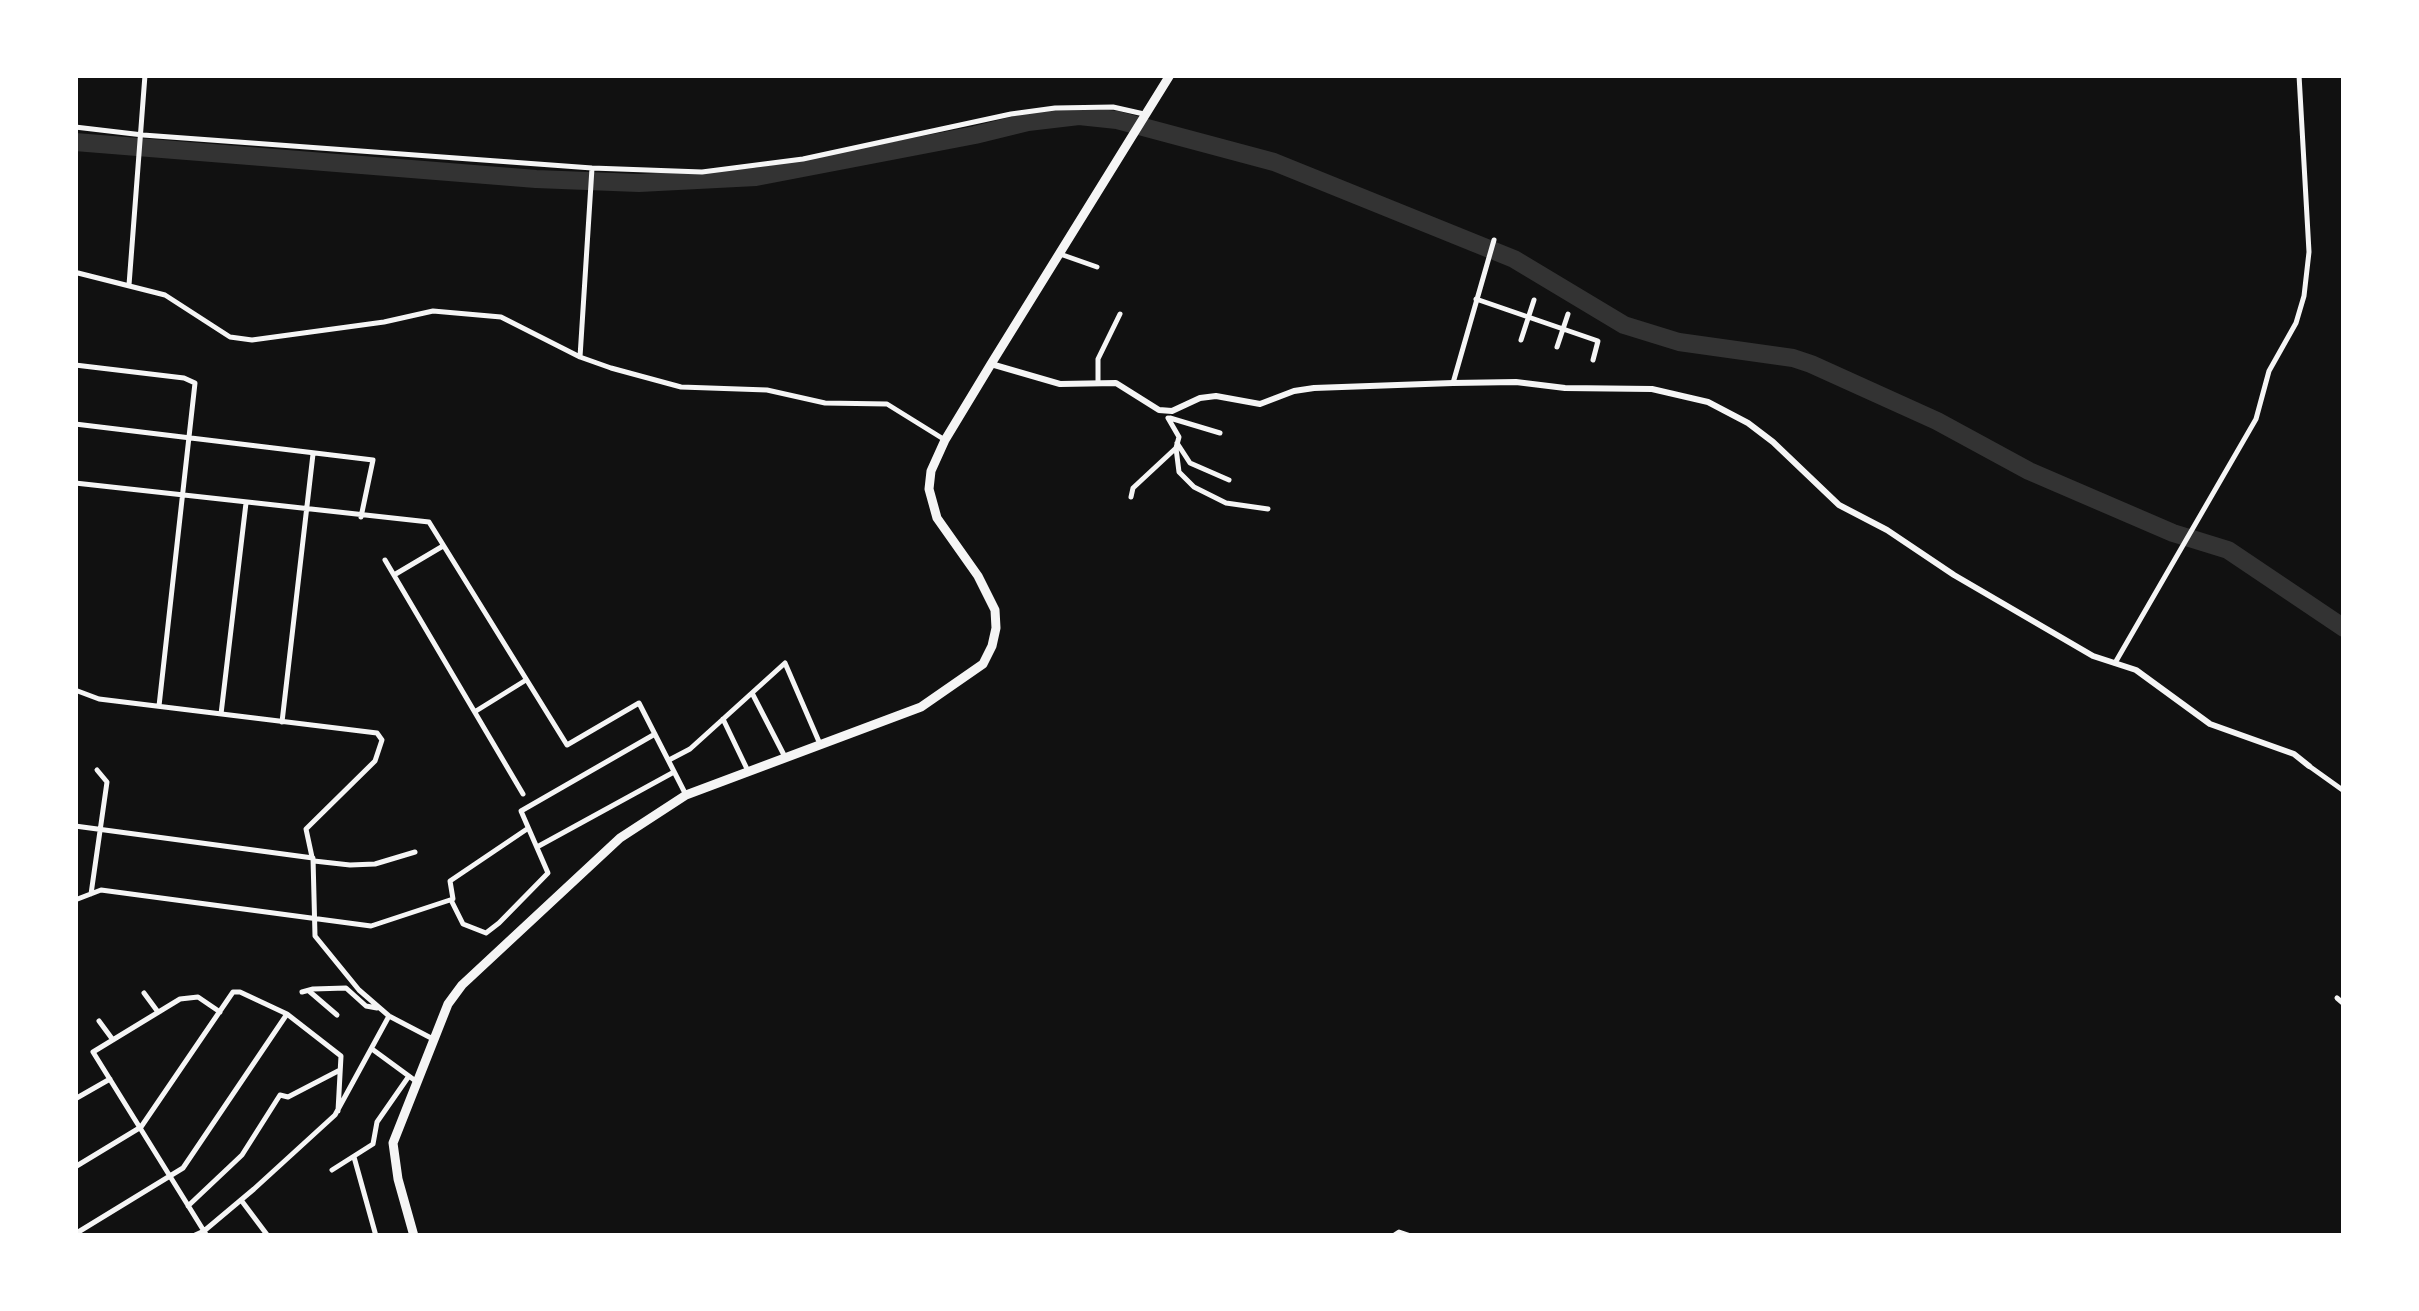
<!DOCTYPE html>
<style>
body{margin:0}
#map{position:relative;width:2419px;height:1311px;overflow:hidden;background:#111;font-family:"Source Sans 3",sans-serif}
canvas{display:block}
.frame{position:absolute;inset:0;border:78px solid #fff;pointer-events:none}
</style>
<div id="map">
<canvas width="2419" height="1311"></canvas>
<div class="frame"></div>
</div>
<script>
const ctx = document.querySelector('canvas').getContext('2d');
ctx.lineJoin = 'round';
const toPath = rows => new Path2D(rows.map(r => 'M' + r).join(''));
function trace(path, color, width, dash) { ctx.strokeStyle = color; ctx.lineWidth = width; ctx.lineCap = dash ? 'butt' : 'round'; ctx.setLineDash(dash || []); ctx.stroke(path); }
trace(toPath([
 [75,142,536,179,639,183,756,177,975,135,1028,122,1079,116,1117,120,1274,162,1514,259,1624,325,1679,342,1793,358,1811,364,1937,421,2029,471,2173,533,2228,550,2344,628]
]), '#333', 18);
trace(toPath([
 [75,127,143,135,592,168,702,172,803,159,1011,114,1055,108,1113,107,1144,114],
 [1060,254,1097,267],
 [75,275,78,273,165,295,230,337,252,340,384,322,433,311,501,317,580,357,611,368,681,387,767,390,825,403,887,404,945,440],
 [129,285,145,75],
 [1476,299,1598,341,1593,360],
 [75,310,75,321],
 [1521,340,1534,300],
 [1557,347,1568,314],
 [580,357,592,168],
 [75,365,184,378,195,383,159,706],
 [1098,381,1098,359,1120,314],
 [1453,383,1494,240],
 [1170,418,1220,433],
 [75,424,373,460,361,517],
 [1177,443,1190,463,1229,480],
 [1176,448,1179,472,1194,487,1226,503,1268,509],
 [75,483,429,522,567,745,639,703,686,795],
 [1131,497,1133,488,1176,448,1179,437,1168,418],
 [385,560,523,794],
 [394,575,443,546],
 [2115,663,2256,419,2269,371,2296,323,2304,296,2309,252,2299,75],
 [75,690,99,699,377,733,382,740,375,761,306,829,312,857],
 [752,693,785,757],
 [476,711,526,680],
 [221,714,246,503],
 [723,719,748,771],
 [282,722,313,454],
 [669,760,690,749,785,663,820,744],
 [2309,766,2344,791],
 [75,826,313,858,315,936,359,990,389,1016,433,1039],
 [537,847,674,772],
 [314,861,350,865,375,864,415,852],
 [91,894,107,782,97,770],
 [75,900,101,890,371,926,453,899,450,881,527,829],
 [451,900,463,924,486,933,499,923,548,873,521,811,655,734],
 [309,991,337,1015],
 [302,992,313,989,346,988,366,1006,377,1008],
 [144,993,158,1012],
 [2337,998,2344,1004],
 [99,1021,113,1040],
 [372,1049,417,1082],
 [75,1099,110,1079],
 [354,1157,376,1236],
 [75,1167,141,1127,233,992,240,992,287,1014,341,1056,338,1111],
 [332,1170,373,1144,377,1122,409,1076],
 [241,1200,268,1236],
 [188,1206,242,1155,280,1095,288,1097,340,1070],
 [75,1234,183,1168,287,1014],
 [193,1236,204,1231,254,1189,335,1115,389,1016],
 [207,1236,93,1052,180,999,198,997,220,1012],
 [1205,1236,1253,1236],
 [1393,1236,1399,1232,1411,1236]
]), '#f5f5f5', 5);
trace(toPath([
 [991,364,1060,384,1116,383,1159,410,1172,411,1200,398,1216,396,1260,404,1294,391,1314,388,1453,383,1516,382,1565,388,1652,389,1708,402,1748,423,1773,442,1839,505,1887,530,1954,575,2093,656,2136,670,2210,724,2294,754,2309,766]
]), '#f5f5f5', 6);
trace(toPath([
 [414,1236,398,1179,393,1143,448,1004,462,985,620,838,686,795,921,707,983,664,992,646,996,628,995,610,978,576,937,518,929,489,931,471,945,440,991,364,1170,75]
]), '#f5f5f5', 9);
</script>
